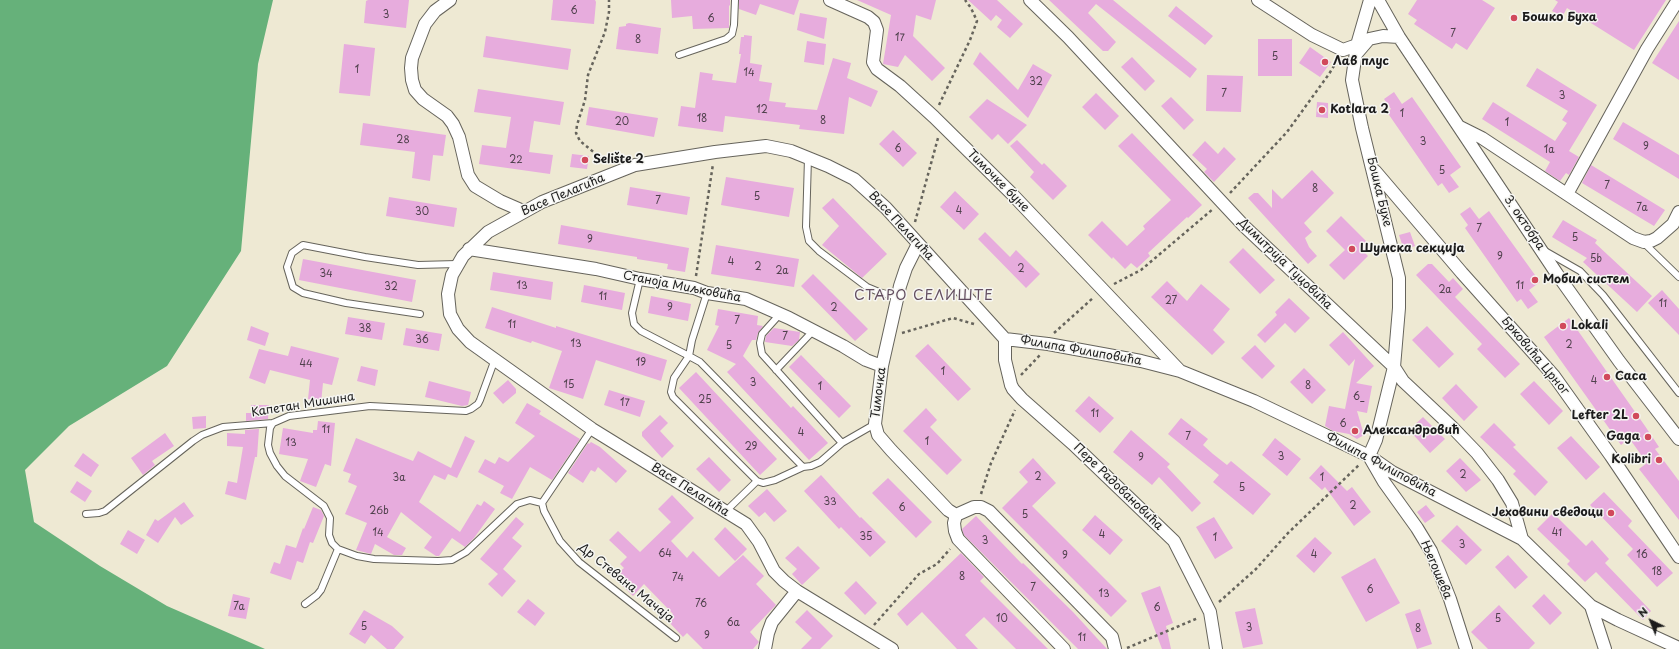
<!DOCTYPE html>
<meta charset="utf-8">
<style>
body{margin:0}
#map{position:relative;width:1679px;height:649px;overflow:hidden;background:#eee9d3;font-family:"Playpen Sans",sans-serif}
canvas{display:block}
.north{position:absolute;left:1631px;top:601px;width:40px;height:40px;-webkit-text-stroke:3px #f6f6f2;paint-order:stroke;rotate:317deg;font-size:11px;font-weight:700;line-height:16px;text-align:center;color:#1c1c1c}
.north::after{content:'';display:block;margin:auto;width:14px;height:18px;background:#1c1c1c;clip-path:polygon(50% 0,100% 100%,50% 72%,0 100%)}
</style>
<div id="map">
<canvas width="1679" height="649"></canvas>
<div class="north">N</div>
</div>
<script>
const ctx = document.querySelector('canvas').getContext('2d');
ctx.lineJoin = 'round';
function fillPath(path, color) { ctx.fillStyle = color; ctx.fill(path, 'evenodd'); }
const toPath = rows => new Path2D(rows.map(r => 'M' + r).join(''));
function trace(path, color, width, dash) { ctx.strokeStyle = color; ctx.lineWidth = width; ctx.lineCap = dash ? 'butt' : 'round'; ctx.setLineDash(dash || []); ctx.stroke(path); }
function write(font, color, halo, rows, align = 'center') {
  ctx.font = font + ' "Playpen Sans",sans-serif'; ctx.lineWidth = 3; ctx.setLineDash([]); ctx.textBaseline = 'middle'; ctx.strokeStyle = halo; ctx.fillStyle = color; for (const [text, x, y, turn = 0] of rows) {
    ctx.save(); ctx.translate(x, y); ctx.rotate((+turn || 0) * Math.PI / 180); ctx.textAlign = isNaN(turn) ? turn : align; if (halo) ctx.strokeText(text, 0, 0); ctx.fillText(text, 0, 0); ctx.restore();
  }
}
fillPath(toPath([
 [0,0,273,0,258,64,241,251,167,366,69,426,25,470,34,522,100,566,167,606,265,649,0,649]
]), '#66b17a');
fillPath(toPath([
 [368,0,409,0,406,28,364,23,366,1],
 [553,0,595,0,596,2,594,24,551,20],
 [671,0,730,0,730,6,729,5,729,28,693,29,692,16,672,18],
 [739,0,799,0,794,15,760,4,756,15,739,9],
 [857,0,936,0,931,20,916,15,913,36,945,68,932,81,905,55,898,67,883,64,891,15],
 [968,0,997,0,1023,24,1010,38,997,27,1002,20,996,15,991,21],
 [1049,0,1113,0,1197,69,1190,78,1096,4,1088,13,1116,42,1108,51,1103,51],
 [1417,0,1482,0,1495,8,1467,50,1456,43,1452,49,1414,24,1417,20,1408,14],
 [1555,0,1666,0,1634,50,1567,8,1562,17,1552,11,1558,2],
 [1176,6,1213,36,1205,45,1168,16],
 [800,13,827,18,824,39,797,30],
 [1679,21,1679,80,1652,63],
 [629,23,661,28,658,54,616,49,619,27,626,26,626,24],
 [744,35,752,36,750,63,762,65,759,81,772,83,769,101,786,103,785,107,817,110,833,58,851,63,847,78,878,91,871,107,849,97,844,134,799,129,800,125,725,116,723,132,678,126,681,106,695,108,700,72,713,74,712,80,736,83,741,54,739,54,741,37,744,37],
 [486,36,571,49,568,70,483,57],
 [1258,39,1292,39,1292,76,1258,76],
 [807,41,826,44,824,65,804,62],
 [344,44,375,48,370,96,339,93],
 [1310,47,1331,62,1320,77,1299,63],
 [980,52,1018,90,1033,64,1052,75,1028,118,973,64],
 [1132,57,1155,81,1145,91,1121,67],
 [1537,68,1597,105,1569,151,1579,157,1569,175,1566,173,1560,181,1545,171,1550,162,1482,119,1493,102,1555,141,1567,123,1562,120,1568,111,1526,86],
 [1207,75,1243,76,1241,112,1206,111],
 [478,89,564,102,560,125,534,121,529,152,553,155,550,174,479,164,482,145,506,148,511,117,474,112],
 [1394,92,1402,104,1412,97,1461,167,1450,175,1459,187,1449,193,1442,183,1438,186,1387,112,1391,109,1384,99],
 [1096,93,1119,116,1105,130,1082,107],
 [1171,97,1194,120,1184,130,1161,106],
 [987,99,1027,125,1008,144,998,134,992,140,969,117],
 [1317,102,1328,103,1328,118,1316,117],
 [589,107,658,118,654,137,586,125],
 [1623,122,1679,155,1679,179,1613,139],
 [363,123,446,135,443,156,433,155,430,181,412,178,415,152,360,145],
 [893,130,917,153,903,167,879,144],
 [1132,133,1202,205,1188,218,1187,217,1148,253,1150,256,1137,268,1131,263,1125,269,1113,257,1112,259,1088,235,1102,221,1127,246,1145,229,1143,226,1171,200,1118,146],
 [1017,140,1042,165,1044,163,1067,186,1053,200,1030,177,1034,172,1010,146],
 [1205,141,1218,154,1224,147,1236,159,1214,182,1204,172,1207,169,1192,155],
 [572,154,589,156,587,169,570,167],
 [1591,165,1665,210,1654,226,1582,183],
 [1312,170,1334,193,1304,223,1312,232,1305,238,1309,247,1317,256,1308,264,1248,198,1254,193,1258,193,1272,208,1272,189,1282,199],
 [726,177,794,188,789,217,721,205],
 [630,187,690,197,687,215,627,205],
 [955,191,979,214,964,230,940,207],
 [389,197,457,208,454,227,386,216],
 [833,198,887,254,862,278,822,245,839,226,822,208],
 [1470,207,1479,219,1489,211,1540,282,1529,290,1538,302,1528,309,1521,299,1517,302,1465,228,1468,225,1460,214],
 [1341,216,1366,241,1360,248,1368,256,1344,280,1329,265,1345,250,1326,231],
 [1563,220,1597,240,1595,243,1652,296,1637,312,1583,262,1587,258,1552,237],
 [561,225,689,248,685,272,667,269,668,264,637,259,637,257,558,244],
 [985,232,1010,257,1016,250,1040,274,1026,288,978,239],
 [1410,232,1415,246,1404,250,1399,235],
 [716,245,799,259,794,287,711,274],
 [1243,248,1275,280,1260,294,1229,262],
 [303,259,416,280,412,302,299,280],
 [1428,264,1432,264,1449,282,1453,278,1463,289,1455,297,1520,364,1505,378,1477,349,1482,344,1416,275],
 [493,272,553,282,551,300,490,290],
 [813,274,868,329,855,341,801,286],
 [1167,281,1187,301,1201,284,1230,309,1213,330,1225,342,1212,355,1151,297],
 [584,285,625,293,622,310,581,302],
 [1662,290,1679,309,1679,335,1648,303],
 [651,296,691,304,688,321,648,313],
 [1289,298,1310,318,1295,333,1285,323,1265,343,1257,335,1277,315,1275,312],
 [492,307,556,328,556,326,667,360,661,381,596,360,583,399,549,388,562,351,532,341,531,343,485,328],
 [718,309,758,316,757,325,763,326,758,333,756,340,752,340,743,356,791,408,793,406,828,443,809,460,727,372,736,364,707,350,719,326,715,325],
 [348,317,385,323,382,340,345,334],
 [1569,318,1645,426,1659,447,1655,449,1679,481,1679,520,1639,469,1647,463,1629,438,1621,445,1544,337],
 [251,326,269,333,265,346,247,340],
 [1427,326,1454,354,1439,368,1412,340],
 [406,328,442,334,439,351,403,345],
 [774,328,800,332,799,340,792,346,765,342,766,336],
 [1343,332,1374,366,1356,383,1372,386,1367,413,1357,411,1364,435,1357,439,1349,434,1333,431,1325,426,1329,406,1345,409,1355,359,1349,366,1329,345],
 [928,344,971,389,958,401,915,356],
 [1255,345,1275,366,1262,379,1241,358],
 [291,346,339,358,332,385,323,383,321,403,308,399,310,380,270,370,265,384,249,378,259,349,288,356],
 [801,355,851,406,839,418,789,367],
 [361,366,378,370,375,386,357,381],
 [1304,368,1326,390,1312,404,1290,382],
 [696,372,777,459,760,475,679,388],
 [508,380,516,389,516,393,503,404,493,393],
 [429,381,471,392,468,405,462,406,425,397],
 [1534,381,1563,411,1549,425,1520,394],
 [1456,384,1478,407,1464,421,1442,398],
 [609,390,645,401,640,417,604,405],
 [1089,396,1114,418,1100,433,1075,411],
 [527,403,541,411,539,414,580,439,552,480,530,467,512,499,500,493,504,486,478,472,485,459,495,464,499,457,508,462,535,436,515,423],
 [251,405,269,405,268,419,246,421,246,413,251,413],
 [926,408,937,420,930,427,962,460,947,475,903,431],
 [660,415,668,423,660,431,674,446,662,458,642,436,642,432],
 [206,416,206,428,193,429,192,417],
 [1423,417,1445,439,1430,453,1409,430],
 [1181,418,1208,439,1203,445,1213,454,1227,465,1231,461,1271,494,1253,515,1213,482,1219,475,1168,434],
 [318,421,335,423,331,466,325,464,316,487,300,481,308,459,279,454,283,428,313,433,313,430,317,430],
 [1494,423,1516,445,1513,447,1548,482,1535,496,1513,474,1516,471,1480,437],
 [259,429,257,457,255,457,246,500,225,494,228,481,237,483,243,447,227,446,227,433,245,434,245,430],
 [1131,430,1170,464,1167,467,1201,503,1192,512,1159,477,1152,485,1113,452],
 [165,433,174,446,152,461,155,465,143,475,131,458],
 [465,436,475,441,457,478,448,474,445,480,434,475,419,502,460,532,477,504,481,506,484,501,495,509,474,538,465,547,452,538,439,556,436,556,424,548,432,537,401,512,387,537,406,548,402,555,394,555,375,544,371,554,356,550,367,523,345,514,357,486,348,482,351,474,343,471,356,438,413,461,418,451,451,468],
 [1571,436,1600,467,1586,480,1557,448],
 [1275,438,1301,459,1287,476,1262,455],
 [591,442,600,447,627,471,616,483,598,467,595,472,591,470,583,483,568,473,588,443,589,444],
 [83,453,99,465,91,477,74,466],
 [709,457,731,480,719,492,696,469],
 [1033,458,1056,483,1032,506,1127,601,1111,617,1002,508,1028,482,1019,472],
 [1460,458,1481,480,1466,492,1446,471],
 [1321,465,1347,491,1352,487,1371,512,1354,526,1325,487,1322,490,1309,478],
 [821,475,860,518,861,517,886,542,870,557,841,527,839,529,804,491],
 [888,478,932,522,916,538,872,493],
 [77,481,92,491,85,502,70,492],
 [767,489,787,511,774,522,765,512,759,517,748,506],
 [1604,492,1632,521,1628,526,1673,573,1657,587,1627,555,1633,549,1590,505],
 [672,495,694,518,671,541,687,558,693,551,719,577,743,555,764,576,756,584,776,605,750,632,759,642,753,649,703,649,687,633,683,637,667,620,673,614,644,584,633,596,614,577,624,568,620,564,627,557,609,540,618,531,640,552,671,522,658,509],
 [184,502,194,516,181,525,175,517,158,543,146,535,155,519,158,521],
 [1426,505,1435,516,1425,523,1417,512],
 [313,507,321,510,324,516,313,543,310,542,303,563,297,561,291,580,270,573,274,562,280,564,286,545,296,548,303,528,304,529],
 [1553,513,1586,546,1592,540,1609,559,1605,563,1651,611,1643,620,1596,572,1585,582,1567,564,1570,561,1537,529],
 [1095,515,1123,540,1110,555,1082,530],
 [976,516,1022,564,1023,563,1073,612,1107,649,1078,649,964,535,962,529],
 [516,517,524,524,512,538,522,546,503,569,516,581,502,597,488,584,498,574,480,559],
 [1214,517,1233,548,1215,559,1196,527],
 [1457,525,1482,550,1466,565,1441,541],
 [725,527,747,549,735,561,714,539],
 [128,530,145,540,137,554,120,544],
 [1315,537,1332,553,1314,573,1296,556],
 [798,546,820,568,802,585,792,574,797,569,785,558],
 [961,553,984,577,980,581,1048,649,1016,649,984,617,965,635,978,649,957,649,922,612,907,626,897,614],
 [1508,555,1528,577,1515,589,1495,567],
 [1375,558,1400,603,1366,622,1341,577],
 [856,581,877,603,865,615,844,593],
 [1160,586,1173,623,1166,626,1171,649,1162,649,1141,593],
 [233,594,250,598,246,619,228,616],
 [1544,594,1562,613,1550,625,1532,606],
 [528,599,545,613,535,626,517,612],
 [1499,605,1535,643,1529,649,1488,649,1471,632],
 [1255,608,1263,644,1243,648,1235,612],
 [1420,609,1432,644,1417,649,1405,614],
 [364,610,392,626,404,637,394,649,387,649,371,635,365,644,349,634],
 [807,610,833,636,820,649,801,649,812,638,795,622]
]), '#e7acdd');
const service = toPath([
 [679,55,726,39,732,34,734,25,735,0],
 [808,158,806,227,809,241,819,251,867,287,879,292,898,297],
 [1644,243,1679,277],
 [1545,251,1580,271,1603,295,1679,393],
 [640,279,632,313,634,324,641,331,689,356,674,378,671,392,673,397,757,481,763,483,775,480,803,467,811,466,820,462,842,443,875,424],
 [707,293,692,340,689,356,700,362,803,467],
 [420,314,346,303,303,293,293,287,287,267,292,253,303,245,365,257,418,265,457,264],
 [780,314,762,334,760,343,762,354,842,443],
 [776,370,813,331],
 [273,423,270,428,268,445,270,453,277,466,285,476,324,506,330,518,329,535,332,543,338,549,357,556,374,559,438,561,452,560,466,552,517,504,530,500,542,503],
 [542,503,544,511,560,541,579,562,676,638],
 [542,503,592,429],
 [725,512,757,481],
 [86,514,99,513,105,511,193,441,202,435,223,427,273,423,289,416,370,406,466,411,471,409,478,404,480,400,495,359],
 [305,604,317,595,321,590,338,549]
]);
const minor = toPath([
 [450,0,435,11,425,24,412,58,411,68,412,80,415,90,423,99,447,116,453,124,459,137,468,175,475,186,500,201,523,211],
 [830,0,868,17,874,22,877,30,873,62,877,69,900,86,934,117,1011,193,1180,371],
 [1030,0,1068,37,1244,226,1394,367,1403,381,1452,427,1477,453,1498,480,1512,503,1522,539],
 [1258,0,1312,35,1343,50,1357,45],
 [1370,0,1357,45,1352,80,1362,128,1399,278,1399,308,1394,367,1376,440,1369,456,1384,482,1417,528,1431,551,1450,599,1466,649],
 [1378,0,1399,37,1557,274,1619,361,1679,439],
 [1357,53,1369,39,1383,36,1399,37],
 [1460,127,1482,138,1633,238,1644,242,1651,241,1657,238,1673,224,1679,212],
 [1375,171,1462,273,1554,376,1611,456,1679,557],
 [1567,194,1647,49,1678,0],
 [918,244,906,268,900,286,882,366,875,424,878,435,891,450,948,510,956,515],
 [469,249,596,269,640,279,694,288,707,293,746,299,789,318,843,346,866,360,882,366],
 [1005,339,1048,344,1141,361,1180,371,1254,401,1369,456,1392,472,1522,539,1591,606,1618,620,1679,648],
 [1005,339,1005,360,1011,385,1013,389,1022,399,1073,444,1174,541,1210,612,1216,649],
 [1591,606,1605,649],
 [765,649,768,633,772,622,797,591],
 [892,649,797,591,784,581,774,571,759,542,746,524,592,429,470,342,458,329,450,314,448,294,452,275,463,256,488,232,542,202,635,165,715,152,766,146,791,151,828,166,854,179,886,208,1005,339],
 [1064,649,958,539,955,531,954,523,956,515,974,507,981,507,989,511,1112,637,1115,649]
]);
trace(service, '#66645c', 8);
trace(minor, '#66645c', 14);
trace(toPath([
 [939,105,970,40,977,21,971,8,965,0],
 [607,163,580,141,576,133,577,125,585,100,588,75,605,32,609,12,609,0],
 [1230,193,1287,132,1329,74,1337,61],
 [915,222,938,138],
 [696,276,713,164],
 [1114,284,1141,270,1213,209],
 [902,333,953,318,974,324],
 [1054,333,1093,298],
 [1021,375,1040,355],
 [981,494,991,463,1015,410],
 [1219,602,1256,569,1288,533,1360,464],
 [874,625,919,574,937,564,950,549],
 [1127,648,1198,618]
]), '#66645c', 2.5, [3, 3]);
trace(service, '#fff', 6);
trace(minor, '#fff', 12);
for (const [x, y, r, color] of [
 [1514,18,4,"#d1495b"],
 [1325,62,4,"#d1495b"],
 [1322,110,4,"#d1495b"],
 [585,160,4,"#d1495b"],
 [1352,249,4,"#d1495b"],
 [1535,280,4,"#d1495b"],
 [1563,326,4,"#d1495b"],
 [1607,377,4,"#d1495b"],
 [1636,416,4,"#d1495b"],
 [1355,431,4,"#d1495b"],
 [1648,437,4,"#d1495b"],
 [1659,460,4,"#d1495b"],
 [1611,513,4,"#d1495b"]
]) { const dot = new Path2D(); dot.arc(x, y, r, 0, 2 * Math.PI); ctx.fillStyle = color; ctx.fill(dot); trace(dot, '#f6f6f2', 1.5); }
write('10px', '#4f404c', null, [
 ["6",574,11],
 ["3",386,15],
 ["6",711,19],
 ["7",1453,34],
 ["17",900,38],
 ["8",638,40],
 ["5",1275,57],
 ["1",357,70],
 ["14",749,73],
 ["32",1036,82],
 ["7",1224,94],
 ["3",1562,96],
 ["12",762,110],
 ["1",1402,114],
 ["18",702,119],
 ["8",823,121],
 ["20",622,122],
 ["1",1507,123],
 ["28",403,140],
 ["3",1423,142],
 ["9",1646,147],
 ["6",898,149],
 ["1a",1549,150],
 ["22",516,160],
 ["5",1442,171],
 ["7",1607,186],
 ["8",1315,189],
 ["5",757,197],
 ["7",658,201],
 ["7a",1642,208],
 ["4",959,211],
 ["30",422,212],
 ["7",1479,229],
 ["5",1575,238],
 ["9",590,240],
 ["9",1500,257],
 ["5b",1596,259],
 ["4",731,262],
 ["2",758,267],
 ["2",1021,269],
 ["2a",782,271],
 ["34",326,274],
 ["13",522,286],
 ["11",1520,286],
 ["32",391,287],
 ["2a",1445,290],
 ["11",603,297],
 ["27",1171,301],
 ["11",1663,304],
 ["9",670,308],
 ["2",834,308],
 ["7",737,321],
 ["11",512,325],
 ["38",365,329],
 ["7",785,337],
 ["36",422,340],
 ["13",576,344],
 ["2",1569,345],
 ["5",729,346],
 ["19",641,363],
 ["44",306,364],
 ["1",943,372],
 ["4",1594,381],
 ["3",753,383],
 ["15",569,385],
 ["8",1308,386],
 ["1",820,387],
 ["6_",1359,397],
 ["25",705,400],
 ["17",625,403],
 ["11",1095,414],
 ["6",1343,424],
 ["11",326,430],
 ["4",801,433],
 ["7",1188,437],
 ["1",927,442],
 ["13",291,443],
 ["29",751,447],
 ["3",1281,457],
 ["9",1141,458],
 ["2",1463,475],
 ["2",1038,477],
 ["3a",399,478],
 ["1",1322,478],
 ["5",1242,488],
 ["33",830,502],
 ["2",1353,506],
 ["6",902,508],
 ["26b",379,511],
 ["5",1025,515],
 ["14",378,533],
 ["41",1557,533],
 ["4",1102,535],
 ["35",866,537],
 ["1",1215,538],
 ["3",985,541],
 ["3",1462,545],
 ["64",665,554],
 ["4",1314,555],
 ["16",1642,555],
 ["9",1065,556],
 ["18",1657,572],
 ["8",962,577],
 ["74",678,578],
 ["7",1033,588],
 ["6",1370,590],
 ["13",1104,594],
 ["76",701,604],
 ["7a",239,607],
 ["6",1157,608],
 ["10",1002,619],
 ["5",1498,619],
 ["6a",733,623],
 ["5",364,627],
 ["3",1249,628],
 ["8",1418,629],
 ["9",707,636],
 ["11",1082,638]
]);
write('bold 12px', '#1c1c1c', '#f6f6f2', [
 ["Бошко Буха",1522,18],
 ["Лав плус",1333,62],
 ["Kotlara 2",1330,110],
 ["Selište 2",593,160],
 ["Шумска секција",1360,249],
 ["Мобил систем",1543,280],
 ["Lokali",1571,326],
 ["Caca",1615,377],
 ["Lefter 2L",1628,416,"right"],
 ["Александровић",1363,431],
 ["Gaga",1640,437,"right"],
 ["Kolibri",1651,460,"right"],
 ["Јеховини сведоци",1603,513,"right"]
], 'left');
write('12px', '#1c1c1c', '#f6f6f2', [
 ["Тимочке буне",998,181,45],
 ["Бошка Бухе",1379,192,76],
 ["Васе Пелагића",563,195,-23],
 ["3. октобра",1524,223,56],
 ["Васе Пелагића",901,226,47],
 ["Димитрија Туцовића",1285,264,44],
 ["Станоја Миљковића",682,287,11],
 ["Филипа Филиповића",1081,351,10],
 ["Брковића Црног",1535,356,50],
 ["Тимочка",879,393,-83],
 ["Капетан Мишина",303,405,-9],
 ["Филипа Филиповића",1381,465,28],
 ["Пере Радовановића",1118,487,44],
 ["Васе Пелагића",690,490,32],
 ["Његошева",1436,570,67],
 ["Др Стевана Мачаја",626,583,39]
]);
ctx.letterSpacing = '1px';
write('14px', '#634e60', '#f6f6f2', [
 ["СТАРО СЕЛИШТЕ",924,296]
]);
ctx.letterSpacing = '0px';
</script>
